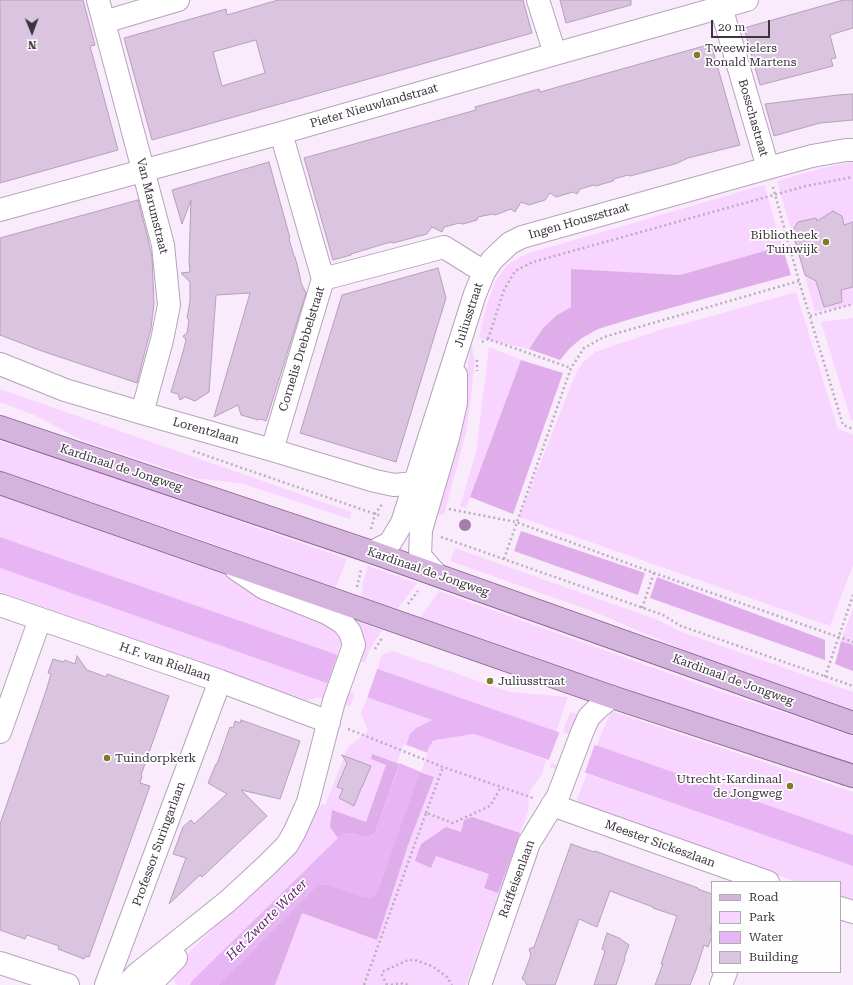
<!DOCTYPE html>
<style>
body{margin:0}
#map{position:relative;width:853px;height:985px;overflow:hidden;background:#f9ebfc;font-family:"Roboto Serif",serif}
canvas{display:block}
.legend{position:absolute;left:711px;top:881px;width:130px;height:92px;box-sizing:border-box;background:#fefefe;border:1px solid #b0adb1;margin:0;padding:5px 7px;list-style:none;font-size:12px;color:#3c333e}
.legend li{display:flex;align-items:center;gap:8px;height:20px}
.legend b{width:20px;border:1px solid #b0adb1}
.north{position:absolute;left:12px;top:12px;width:40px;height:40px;-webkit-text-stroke:3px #fefefe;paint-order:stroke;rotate:179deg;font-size:11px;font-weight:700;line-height:16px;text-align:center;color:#3c333e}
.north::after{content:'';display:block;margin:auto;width:14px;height:18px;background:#3c333e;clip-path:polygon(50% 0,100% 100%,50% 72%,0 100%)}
.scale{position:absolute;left:711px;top:20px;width:59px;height:18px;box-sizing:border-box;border:2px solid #3c333e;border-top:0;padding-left:5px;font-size:12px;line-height:14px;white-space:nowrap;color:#3c333e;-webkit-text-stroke:3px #fefefe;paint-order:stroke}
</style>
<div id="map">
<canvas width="853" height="985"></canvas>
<ul class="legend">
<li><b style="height:5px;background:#d4b4dc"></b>Road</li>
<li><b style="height:11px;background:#f7d5ff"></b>Park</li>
<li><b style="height:11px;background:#e8b5f4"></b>Water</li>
<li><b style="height:11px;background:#dac4df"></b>Building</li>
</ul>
<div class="north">N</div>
<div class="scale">20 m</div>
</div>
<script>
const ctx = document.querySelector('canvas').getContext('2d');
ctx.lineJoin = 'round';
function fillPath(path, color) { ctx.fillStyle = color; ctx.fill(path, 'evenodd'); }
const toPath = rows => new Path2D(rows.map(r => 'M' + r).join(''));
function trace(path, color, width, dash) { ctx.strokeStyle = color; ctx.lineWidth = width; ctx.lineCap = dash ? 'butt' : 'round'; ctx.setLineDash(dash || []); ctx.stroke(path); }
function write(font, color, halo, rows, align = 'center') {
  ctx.font = font + ' "Roboto Serif",serif'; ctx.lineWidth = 3.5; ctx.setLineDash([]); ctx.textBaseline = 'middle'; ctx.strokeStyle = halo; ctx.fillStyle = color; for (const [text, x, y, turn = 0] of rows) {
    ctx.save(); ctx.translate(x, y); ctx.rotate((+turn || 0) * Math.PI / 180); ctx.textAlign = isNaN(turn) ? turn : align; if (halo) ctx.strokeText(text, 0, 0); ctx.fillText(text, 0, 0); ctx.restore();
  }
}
fillPath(toPath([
 [853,162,853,305,815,311,777,181,815,170,841,164],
 [764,185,782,246,680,275,571,270,571,307,557,315,543,328,529,349,479,338,486,307,496,281,507,265,526,254],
 [796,292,838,429,853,435,853,565,830,626,519,517,574,378,582,363,595,352,660,330,705,318],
 [853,318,853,420,851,420,821,322],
 [471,343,475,361,470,404,466,432,459,459,444,515,435,513,458,429],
 [489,347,521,360,466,508,460,506,476,452],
 [0,389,351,512,350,519,244,484,195,478,84,441,34,415,0,402],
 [0,441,126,482,347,559,335,589,203,540,0,472],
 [0,495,226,575,268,599,326,619,324,625,337,630,342,640,337,655,0,537],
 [455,548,658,620,679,631,853,692,853,711,719,665,592,611,450,561],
 [368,566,417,583,397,610,361,598,363,582],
 [0,568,328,682,323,697,306,700,0,592],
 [439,591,710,688,853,736,853,768,420,618],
 [853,608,853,645,841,641],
 [356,621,382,630,369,651,350,706,342,704,361,632],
 [392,651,510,692,568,697,556,732,377,669,382,655],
 [368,697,432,720,416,728,419,772,429,747,433,741,474,734,546,760,542,774,530,791,528,811,466,985,177,985,168,973,224,918,308,826,322,804,325,805,348,747,368,731,361,713],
 [611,711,853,792,853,835,596,747],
 [570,712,583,716,562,772,550,767],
 [587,774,853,866,853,901,840,897,840,882,797,882,579,803,577,799]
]), '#f7d5ff');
fillPath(toPath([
 [782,246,791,275,634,318,598,329,582,338,570,348,560,360,529,349,543,328,557,315,571,307,571,269,680,275],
 [521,360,563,373,513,514,470,497],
 [521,531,645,573,638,595,514,551],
 [657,577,825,640,825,660,650,598],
 [841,641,853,645,853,671,835,664],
 [372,754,399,764,375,833,370,836,361,836,352,833,344,834,338,838,330,827,332,810,366,822,386,765,371,759],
 [419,772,434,777,408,845,377,940,302,913,275,985,218,985,318,884,378,890],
 [472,817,520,833,498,893,484,888,489,874,436,856,431,868,415,861,421,844,446,827,461,832,464,820]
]), '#e0adeb');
fillPath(toPath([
 [0,537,853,835,853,866,474,734,437,740,433,741,429,747,378,890,374,896,369,898,363,897,323,884,318,884,218,985,190,985,192,981,338,838,344,834,352,833,361,836,370,836,375,833,410,734,416,728,432,720,0,568]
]), '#e8b5f4');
fillPath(toPath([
 [338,653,378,667,367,698,327,684],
 [560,731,595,744,584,775,548,762],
 [404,744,428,753,421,772,397,762]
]), '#f9ebfc');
const building = toPath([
 [0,0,83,0,95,45,90,46,118,150,0,183,0,0],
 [278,0,523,0,532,33,152,140,124,38,226,9,227,15,278,0],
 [256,40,265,73,222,86,213,52,256,40],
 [560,0,631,0,631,5,566,23,560,0],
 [843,0,853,0,853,28,830,35,836,58,831,59,833,66,760,85,744,28,843,0],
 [711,44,740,145,688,158,675,164,630,176,628,175,614,179,613,181,596,186,594,185,580,189,577,194,573,192,556,197,550,193,545,200,529,205,521,202,515,212,511,209,495,215,493,214,478,217,477,220,463,224,459,223,452,225,444,227,442,232,432,227,427,234,393,243,391,242,384,244,351,254,351,255,333,260,304,158,476,110,475,107,539,89,540,92,711,44],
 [853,94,853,120,820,123,774,136,765,104,838,95,853,94],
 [269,162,290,238,289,239,294,256,295,257,299,272,301,283,306,293,266,421,260,419,258,420,241,415,238,405,214,417,250,293,216,295,209,392,195,401,185,397,180,400,178,394,171,392,183,352,186,340,183,336,187,333,189,320,187,318,190,301,190,282,181,273,190,272,189,262,191,200,182,224,172,190,269,162],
 [138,200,148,239,152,257,154,303,151,328,137,383,42,351,0,335,0,238,138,200],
 [833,211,842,216,844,225,853,222,853,287,841,290,842,302,824,307,816,281,805,275,792,231,798,222,816,218,817,221,833,211],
 [438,268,446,298,396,462,300,433,342,295,438,268],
 [77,656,87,670,106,677,107,674,169,696,141,775,142,776,140,783,150,786,89,957,86,956,84,959,58,949,59,946,27,935,25,939,0,930,0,824,46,691,51,674,48,673,53,659,63,662,65,660,75,664,77,656],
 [241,720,300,741,280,799,241,790,267,816,202,877,200,875,169,904,186,858,173,854,183,827,191,820,194,824,227,794,208,783,216,764,217,764,230,727,233,728,235,721,240,723,241,720],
 [342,755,371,766,362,787,362,786,354,806,339,798,343,789,337,787,347,763,342,755],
 [571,844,594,852,595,851,614,858,698,888,698,889,712,894,712,924,710,930,712,933,712,936,708,947,704,945,696,970,690,985,655,985,663,964,661,964,677,916,653,908,653,907,610,891,597,927,579,919,555,985,527,985,524,980,522,979,531,955,529,949,534,947,571,844],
 [607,933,619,938,629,945,624,959,625,959,616,985,594,985,605,951,602,949,607,933]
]);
fillPath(building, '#dac4df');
trace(building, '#b5a0ba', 1);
const street = toPath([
 [98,0,163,245,169,305,162,340,142,413],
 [538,0,555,54],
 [719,0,768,168],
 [104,22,178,0],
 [0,210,281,133,555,54,747,0],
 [323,279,444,247,484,272],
 [0,364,65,390,142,413,272,450,375,481,394,485,415,483],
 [272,450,323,279,281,133],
 [372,552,390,543,402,523,475,294,484,272,492,260,510,243,522,237,768,168,812,156,846,150,853,150],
 [437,575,420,556,421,530,448,438,456,403,456,375],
 [0,605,220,681,329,722],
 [0,732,40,619],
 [552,805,768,882],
 [840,908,853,912],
 [0,963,68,985],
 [106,985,220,681],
 [126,985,138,973,228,901,267,865,287,845,294,833,308,802,334,701,354,645,350,632,343,623,327,613,264,588,236,569],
 [150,985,176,958],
 [480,985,529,843,558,796,583,730,589,717,600,706,612,697],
 [721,985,726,972]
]);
const primary = toPath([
 [0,427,372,552,853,723],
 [0,483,612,697,853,776]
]);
trace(street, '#b8a2bd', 24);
trace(primary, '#8d6695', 24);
trace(toPath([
 [773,187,799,281,843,425,853,429],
 [810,316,853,304],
 [488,339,504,290,515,271,533,262,806,186,853,177],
 [482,342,488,339,571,368],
 [477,360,477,371],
 [193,451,381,516],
 [449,509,516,522,654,573,853,642],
 [371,529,375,514,382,504],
 [441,537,663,615,681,626,853,686],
 [504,559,571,368,584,348,604,337,799,281],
 [357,587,361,570],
 [408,604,418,591],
 [642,608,654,573],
 [375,649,382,638],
 [825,677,853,595],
 [348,729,443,767,533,798],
 [426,813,443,767],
 [364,985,426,813,453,823,490,806,501,787],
 [387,985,382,975,382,972,408,960,415,960,432,966,447,977,452,985],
 [391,985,400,983,409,985]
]), '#b9adbc', 2.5, [2, 3]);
trace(street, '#fff', 22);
trace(primary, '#d4b4dc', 22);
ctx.fillStyle = '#a57eae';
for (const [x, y] of [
 [465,525]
]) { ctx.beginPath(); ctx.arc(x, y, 6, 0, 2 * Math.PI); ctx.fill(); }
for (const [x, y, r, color] of [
 [697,55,4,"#7b7c24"],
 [826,242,4,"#7b7c24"],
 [490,681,4,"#7b7c24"],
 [107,758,4,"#7b7c24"],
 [790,786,4,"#7b7c24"]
]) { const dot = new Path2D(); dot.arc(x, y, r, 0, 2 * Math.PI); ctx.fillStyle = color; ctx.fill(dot); trace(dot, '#fefefe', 1.5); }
write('12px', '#3c333e', '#fefefe', [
 ["Tweewielers",705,48],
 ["Ronald Martens",705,62],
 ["Bibliotheek",818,235,"right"],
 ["Tuinwijk",818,249,"right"],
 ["Juliusstraat",498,681],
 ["Tuindorpkerk",115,758],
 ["Utrecht-Kardinaal",782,779,"right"],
 ["de Jongweg",782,793,"right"]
], 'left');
write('12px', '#3c333e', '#fefefe', [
 ["Pieter Nieuwlandstraat",374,106,-16],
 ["Bosschastraat",753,118,74],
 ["Van Marumstraat",152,206,76],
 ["Ingen Houszstraat",579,221,-16],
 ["Juliusstraat",469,315,-72],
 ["Cornelis Drebbelstraat",302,349,-73],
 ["Lorentzlaan",206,431,16],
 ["Kardinaal de Jongweg",121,468,18],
 ["Kardinaal de Jongweg",428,572,19],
 ["H.F. van Riellaan",165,662,19],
 ["Kardinaal de Jongweg",733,680,20],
 ["Professor Suringarlaan",159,844,-70],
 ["Meester Sickeszlaan",660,844,20],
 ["Raiffeisenlaan",517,879,-70]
]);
write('italic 13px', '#5c1f68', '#fefefe', [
 ["Het Zwarte Water",267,920,-45]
]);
</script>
